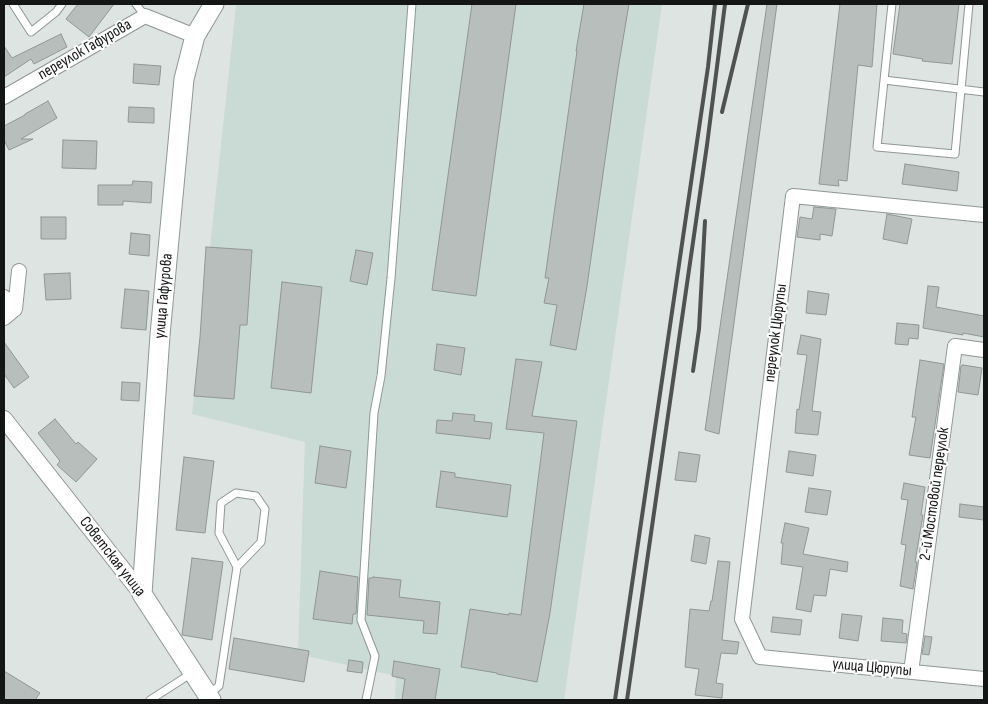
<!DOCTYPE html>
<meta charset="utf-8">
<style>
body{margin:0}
#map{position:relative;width:988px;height:704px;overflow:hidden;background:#dde4e1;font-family:"Sofia Sans Condensed",sans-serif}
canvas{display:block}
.frame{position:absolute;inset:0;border:5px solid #141615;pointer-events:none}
</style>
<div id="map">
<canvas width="988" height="704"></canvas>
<div class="frame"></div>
</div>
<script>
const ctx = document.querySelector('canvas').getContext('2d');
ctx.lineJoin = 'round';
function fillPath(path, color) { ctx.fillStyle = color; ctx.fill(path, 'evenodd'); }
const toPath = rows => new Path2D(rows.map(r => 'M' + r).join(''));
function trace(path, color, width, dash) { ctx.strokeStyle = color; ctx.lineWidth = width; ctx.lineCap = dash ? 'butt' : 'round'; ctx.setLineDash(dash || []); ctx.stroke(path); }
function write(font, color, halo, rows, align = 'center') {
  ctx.font = font + ' "Sofia Sans Condensed",sans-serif'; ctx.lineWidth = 4; ctx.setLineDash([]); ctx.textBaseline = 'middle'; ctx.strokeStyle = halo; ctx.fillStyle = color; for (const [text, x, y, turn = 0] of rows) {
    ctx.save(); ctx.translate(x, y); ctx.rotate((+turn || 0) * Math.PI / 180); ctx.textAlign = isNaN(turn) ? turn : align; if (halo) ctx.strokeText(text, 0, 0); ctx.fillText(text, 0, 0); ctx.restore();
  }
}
fillPath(toPath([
 [239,4,662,4,564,700,395,700,396,676,298,654,305,442,192,414,236,6]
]), '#cadad4');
const building = toPath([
 [78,4,114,4,89,37,66,19,78,4],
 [472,4,516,4,476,296,432,290,472,4],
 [584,4,629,4,618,69,587,286,576,350,550,345,557,305,544,303,549,278,545,278,577,51,576,51,584,4],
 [767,4,777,4,719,434,705,430,767,4],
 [840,4,877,4,872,67,858,65,847,181,838,180,839,186,819,184,840,4],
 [900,4,959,4,952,64,922,61,923,59,893,54,900,4],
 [61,34,67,47,34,64,31,59,4,77,4,46,12,58,61,34],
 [134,64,161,66,159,85,133,83,134,64],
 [48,101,57,118,21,139,33,139,9,150,4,140,4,126,25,115,25,114,48,101],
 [129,107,154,108,154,123,128,122,129,107],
 [63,140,97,141,96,169,62,168,63,140],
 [905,164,959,172,957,191,902,184,905,164],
 [133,181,152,182,151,203,123,201,123,205,98,205,98,185,132,185,133,181],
 [814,207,836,209,832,236,820,234,820,240,797,237,800,217,812,219,814,207],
 [887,214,912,219,907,244,883,239,887,214],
 [41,217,66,217,66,239,41,239,41,217],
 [131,233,150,235,149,256,129,254,131,233],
 [206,247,252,250,247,325,240,325,234,399,194,396,200,337,206,247],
 [356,250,373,253,367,285,350,281,356,250],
 [70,273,71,299,46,300,44,274,70,273],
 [282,282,322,287,311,393,271,388,282,282],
 [928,286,939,287,936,307,984,316,984,337,963,333,963,335,923,328,928,286],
 [125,289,149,291,146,330,121,328,125,289],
 [808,291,829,294,826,315,806,313,808,291],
 [897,323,919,325,918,339,909,338,908,345,895,344,897,323],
 [801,335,821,339,812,411,821,412,818,435,795,433,797,409,799,410,807,355,797,354,801,335],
 [4,342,29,377,14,388,4,374,4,342],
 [437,344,465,348,461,375,434,370,437,344],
 [516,359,542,362,532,416,577,421,550,613,537,682,497,674,497,673,461,667,470,609,509,615,509,613,521,615,544,433,506,429,516,359],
 [920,360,944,364,930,458,909,455,916,417,912,417,920,360],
 [963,365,982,368,978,395,958,392,961,366,963,365],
 [122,382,140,383,139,401,121,400,122,382],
 [453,413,475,415,474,421,492,423,490,439,436,433,437,420,452,421,453,413],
 [55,419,76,444,78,442,97,459,76,482,57,465,60,461,38,433,55,419],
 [320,446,351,451,346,488,315,483,320,446],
 [789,451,816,455,813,476,786,472,789,451],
 [679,452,700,455,696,482,675,480,679,452],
 [184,457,214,461,205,533,176,530,184,457],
 [441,471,455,473,455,477,511,485,507,517,436,507,441,471],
 [904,483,925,487,921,515,923,515,915,562,917,562,913,589,900,586,906,545,901,544,908,500,901,499,904,483],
 [809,488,831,491,827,515,805,512,809,488],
 [960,504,984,507,984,520,959,517,960,504],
 [785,523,809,528,803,554,848,562,847,572,830,569,826,596,814,595,811,612,796,609,803,567,781,564,783,543,781,543,785,523],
 [695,535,710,538,706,564,691,561,695,535],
 [192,558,223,562,212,640,182,635,192,558],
 [718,561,730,562,722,640,739,642,737,654,721,653,716,683,723,684,722,698,695,695,699,669,685,667,690,609,709,611,711,601,712,601,718,561],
 [320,571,358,577,356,614,353,614,352,624,313,619,320,571],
 [373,577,401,580,399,597,440,602,437,634,423,633,424,621,367,615,369,578,372,578,373,577],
 [842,614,862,616,858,641,839,638,842,614],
 [773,617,802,620,800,635,771,632,773,617],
 [883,618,903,620,902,633,907,634,906,643,881,641,883,618],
 [925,636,932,637,929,655,922,654,925,636],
 [234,638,309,651,304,682,229,669,234,638],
 [349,660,363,662,362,673,347,671,349,660],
 [394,661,440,669,435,700,402,700,405,679,392,676,394,661],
 [4,671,40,693,35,700,4,700,4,671]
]);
fillPath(building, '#b7bebb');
trace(building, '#909794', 1);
const service = toPath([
 [13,4,31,32,56,12,62,4],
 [136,4,145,16],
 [892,4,877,147,955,154,969,4],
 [884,80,984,92],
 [208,695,219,686,237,567,261,542,265,509,256,496,236,493,221,503,219,533,237,567],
 [150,700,192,673],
 [366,700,375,656,361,620,374,413,381,376,391,278,412,4]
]);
const minor = toPath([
 [4,97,145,16,195,36],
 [984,215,793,196,742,619,760,657,984,679],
 [4,297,15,309,4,318],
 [15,309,19,271],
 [911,672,955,346,984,350]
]);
const tertiary = toPath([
 [4,419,142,594]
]);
const secondary = toPath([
 [211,700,142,594,160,335,184,79,195,36,214,4]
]);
trace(service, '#909794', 9);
trace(minor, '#909794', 16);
trace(tertiary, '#909794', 18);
trace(secondary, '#909794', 21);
trace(service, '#fff', 7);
trace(minor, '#fff', 14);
trace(tertiary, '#fff', 16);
trace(secondary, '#fff', 19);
trace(toPath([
 [722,112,748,4],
 [693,371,699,329,705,221],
 [615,700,708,67,715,4],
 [627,700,707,145,725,4]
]), '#4f5251', 4);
write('16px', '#141615', '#fff', [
 ["переулок Гафурова",85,50,-30],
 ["улица Гафурова",164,296,-85],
 ["переулок Цюрупы",776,333,-83],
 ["2-й Мостовой переулок",935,494,-82],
 ["Советская улица",112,557,52],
 ["улица Цюрупы",872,668,5]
]);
</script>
